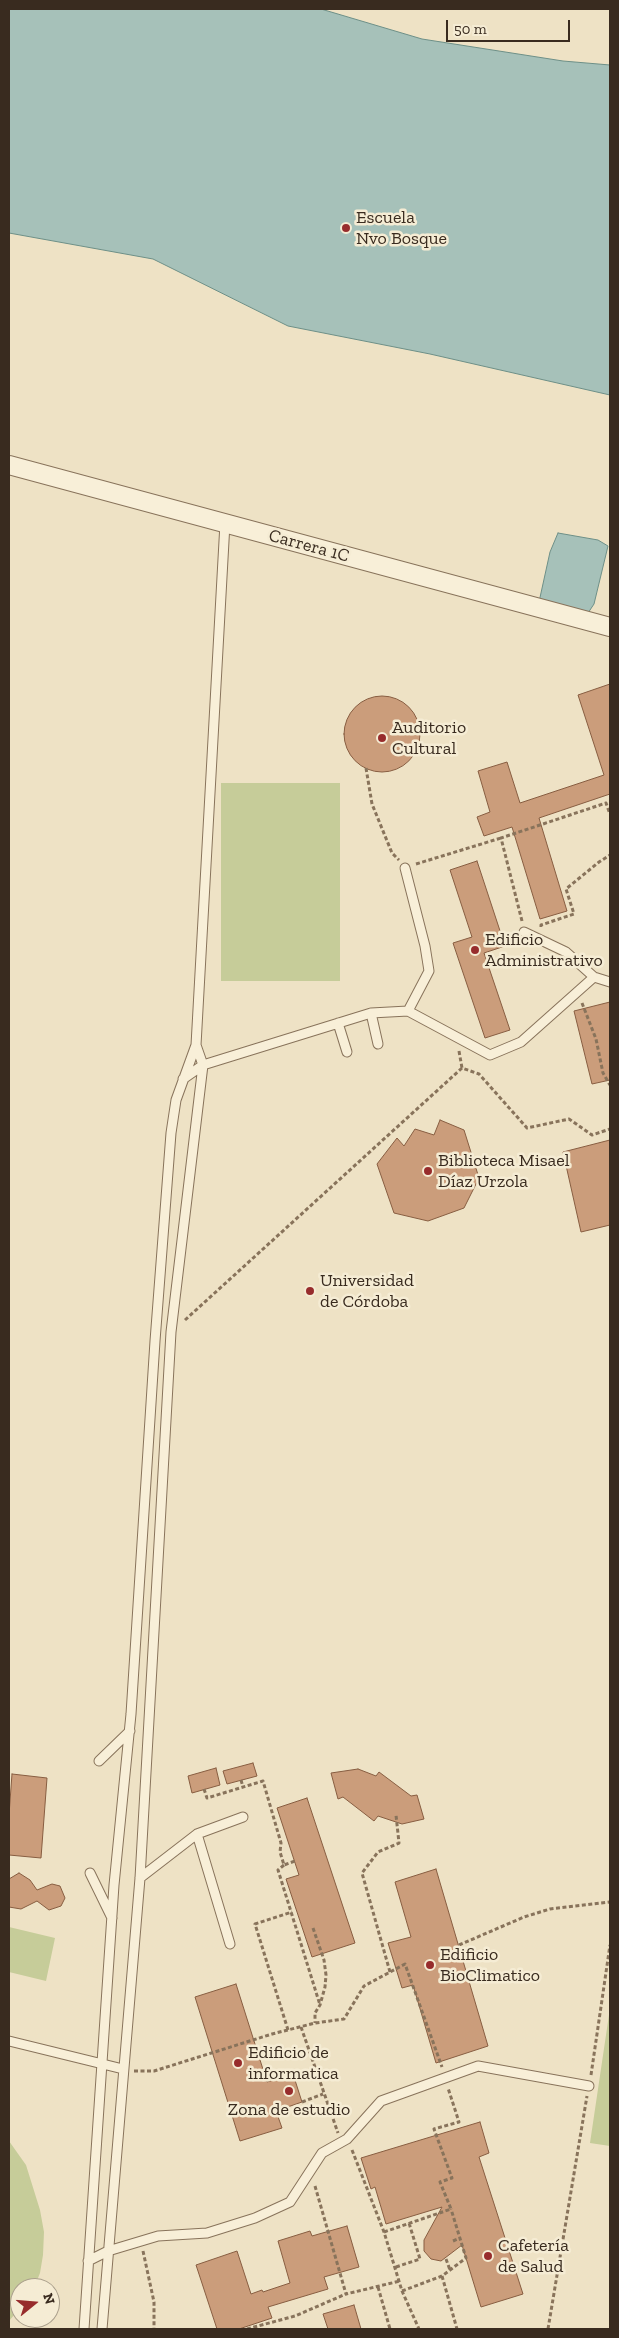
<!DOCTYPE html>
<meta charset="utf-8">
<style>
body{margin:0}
#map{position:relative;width:619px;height:2338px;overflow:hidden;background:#eee2c5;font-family:"Zilla Slab",serif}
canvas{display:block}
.frame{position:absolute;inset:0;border:10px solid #392b1f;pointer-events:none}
.north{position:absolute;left:10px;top:2278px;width:50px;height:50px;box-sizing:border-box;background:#f5ecd4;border:1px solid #aa9f8c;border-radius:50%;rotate:73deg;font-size:14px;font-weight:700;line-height:20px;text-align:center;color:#392b1f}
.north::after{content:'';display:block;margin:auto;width:18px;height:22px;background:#972c2c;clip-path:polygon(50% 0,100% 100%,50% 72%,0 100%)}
.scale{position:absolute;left:446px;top:20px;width:124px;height:22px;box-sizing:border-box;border:2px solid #392b1f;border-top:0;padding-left:6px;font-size:15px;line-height:18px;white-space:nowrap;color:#392b1f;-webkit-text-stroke:4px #f5ecd4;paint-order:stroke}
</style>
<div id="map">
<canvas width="619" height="2338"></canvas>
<div class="frame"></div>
<div class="north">N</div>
<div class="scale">50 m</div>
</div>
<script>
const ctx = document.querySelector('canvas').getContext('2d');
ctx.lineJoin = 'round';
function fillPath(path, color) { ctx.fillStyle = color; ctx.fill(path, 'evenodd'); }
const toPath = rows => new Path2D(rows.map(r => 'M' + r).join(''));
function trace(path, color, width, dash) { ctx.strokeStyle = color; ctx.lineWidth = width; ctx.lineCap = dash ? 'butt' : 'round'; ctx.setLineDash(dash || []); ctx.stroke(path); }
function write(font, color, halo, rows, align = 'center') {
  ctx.font = font + ' "Zilla Slab",serif'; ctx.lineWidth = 5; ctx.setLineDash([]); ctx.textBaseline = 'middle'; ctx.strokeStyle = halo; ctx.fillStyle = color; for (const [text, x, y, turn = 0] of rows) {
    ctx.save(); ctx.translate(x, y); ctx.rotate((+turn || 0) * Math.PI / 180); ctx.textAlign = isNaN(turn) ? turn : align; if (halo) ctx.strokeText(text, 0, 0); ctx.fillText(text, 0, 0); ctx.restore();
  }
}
fillPath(toPath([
 [221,783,340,783,340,981,221,981],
 [9,1927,55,1938,46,1981,9,1972],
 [610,2008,610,2146,590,2143],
 [9,2141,26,2165,40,2210,44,2232,43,2255,40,2273,34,2288,20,2288,20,2308,9,2321]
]), '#c6cc99');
const water = toPath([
 [9,9,321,9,422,39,563,61,610,65,610,395,430,354,288,326,153,259,9,233,9,9],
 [558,533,598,540,608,546,594,604,588,613,539,602,550,552,558,533]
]);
fillPath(water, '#a6c1b9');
trace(water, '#6d8f87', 1);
const building = toPath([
 [610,684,610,794,539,818,567,911,540,919,512,827,484,836,477,817,490,812,478,771,507,762,520,803,604,775,578,695,610,684],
 '344 734a38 38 0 1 1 76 0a38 38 0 1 1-76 0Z',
 [477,861,505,946,484,953,510,1030,485,1038,453,943,472,937,450,870,477,861],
 [610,1002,610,1080,592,1084,574,1011,610,1002],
 [440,1120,464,1130,479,1178,464,1208,428,1221,394,1213,377,1164,397,1138,404,1146,415,1129,434,1135,440,1120],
 [610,1140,610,1225,581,1232,563,1152,610,1140],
 [253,1763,257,1776,227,1784,223,1771,253,1763],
 [216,1768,220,1785,192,1793,188,1776,216,1768],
 [358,1769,376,1776,379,1772,411,1796,417,1795,424,1819,402,1824,378,1816,374,1821,343,1797,338,1799,331,1773,358,1769],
 [12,1774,47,1778,41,1858,9,1855,9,1815,12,1774],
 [307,1798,355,1943,312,1957,286,1879,299,1875,277,1808,307,1798],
 [436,1869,488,2046,436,2063,413,1985,402,1988,388,1943,411,1937,395,1882,436,1869],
 [19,1873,30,1880,37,1890,52,1884,60,1886,65,1898,61,1906,49,1910,37,1901,21,1909,9,1907,9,1879,19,1873],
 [236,1984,267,2082,293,2074,302,2102,276,2111,282,2128,240,2141,195,1997,236,1984],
 [480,2122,489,2153,479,2157,523,2294,481,2307,462,2245,441,2261,431,2259,424,2251,424,2240,442,2207,386,2224,375,2187,371,2189,361,2158,480,2122],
 [347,2226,359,2267,324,2277,328,2289,268,2307,272,2318,239,2329,217,2329,196,2265,237,2251,251,2294,262,2290,263,2292,290,2283,278,2241,310,2231,312,2236,347,2226],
 [354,2305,361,2329,328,2329,323,2314,354,2305]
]);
fillPath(building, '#cb9d7b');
trace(building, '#875d41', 1);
const lane = toPath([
 [405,868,425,946,429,971,408,1011],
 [524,932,566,952,594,977],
 [371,1013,378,1044],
 [338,1023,347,1052],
 [183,1079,203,1065,371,1013,408,1011,490,1055,521,1042,594,977,610,982],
 [99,1761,130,1731],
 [197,1834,230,1944],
 [90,1873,112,1918],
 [140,1878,197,1834,243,1817],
 [9,2041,123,2069],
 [88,2261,108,2251,158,2236,207,2233,255,2218,290,2202,322,2153,347,2139,381,2101,478,2066,589,2086],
 [84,2329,114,1885,131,1714,155,1341,171,1133,176,1100,196,1045,225,523],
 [102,2329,140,1878,171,1332,203,1065,196,1045]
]);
const street = toPath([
 [9,465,610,627]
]);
trace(lane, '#88735b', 11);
trace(street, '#88735b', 20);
trace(toPath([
 [366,768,372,804,392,853,399,860],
 [416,864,501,838],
 [522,921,501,838,606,803,610,814],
 [541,927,541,925,574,914,566,889,599,862,610,855],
 [502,937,514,934],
 [582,1003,596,1039,603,1073,610,1085],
 [459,1051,462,1068],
 [185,1320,462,1068,479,1074,527,1128,569,1119,592,1135,610,1129],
 [241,1780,243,1787],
 [204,1789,207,1798,263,1781,281,1843,280,1852,284,1865,295,1861],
 [284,1865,278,1870,320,2005],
 [313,1928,324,1960,326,1975,325,1987,320,2005,315,2013,315,2023],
 [459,1945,524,1917,550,1909,610,1902],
 [390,1972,362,1873,378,1852,399,1843,396,1815],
 [301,2027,338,2133],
 [288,2030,255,1924,292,1912],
 [134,2071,154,2071,272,2034,315,2023,344,2019,364,1986,405,1964,442,2067],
 [591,2075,610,1945],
 [302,2102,323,2094],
 [352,2150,384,2232,402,2291,419,2329],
 [315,2186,346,2294,400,2281],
 [384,2232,451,2209,440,2182,452,2178,434,2129,459,2122,448,2088],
 [453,2241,460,2238],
 [143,2251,154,2302,154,2329],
 [446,2259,450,2270],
 [396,2267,420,2259,409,2223],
 [442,2276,457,2329],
 [378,2287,390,2329],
 [402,2291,442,2276,466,2258,451,2209],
 [247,2329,295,2316,346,2294],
 [548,2329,587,2096]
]), '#88735b', 3, [4, 2.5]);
trace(lane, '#f8efd8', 9);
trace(street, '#f8efd8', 18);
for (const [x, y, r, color] of [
 [346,228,5,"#972c2c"],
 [382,738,5,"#972c2c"],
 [475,950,5,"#972c2c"],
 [428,1171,5,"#972c2c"],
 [310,1291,5,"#972c2c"],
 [430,1965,5,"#972c2c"],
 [238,2063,5,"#972c2c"],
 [289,2091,5,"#972c2c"],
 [488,2256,5,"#972c2c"]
]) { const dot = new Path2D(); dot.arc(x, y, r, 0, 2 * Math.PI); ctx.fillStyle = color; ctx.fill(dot); trace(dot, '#f5ecd4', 2); }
write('18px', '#392b1f', '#f5ecd4', [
 ["Escuela",356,218],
 ["Nvo Bosque",356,239],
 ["Auditorio",392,728],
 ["Cultural",392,749],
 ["Edificio",485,940],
 ["Administrativo",485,961],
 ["Biblioteca Misael",438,1161],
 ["Díaz Urzola",438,1182],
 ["Universidad",320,1281],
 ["de Córdoba",320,1302],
 ["Edificio",440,1955],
 ["BioClimatico",440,1976],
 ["Edificio de",248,2053],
 ["informatica",248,2074],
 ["Zona de estudio",289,2110,"center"],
 ["Cafetería",498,2246],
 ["de Salud",498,2267]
], 'left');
write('18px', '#392b1f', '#f5ecd4', [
 ["Carrera 1C",309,546,15]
]);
</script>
